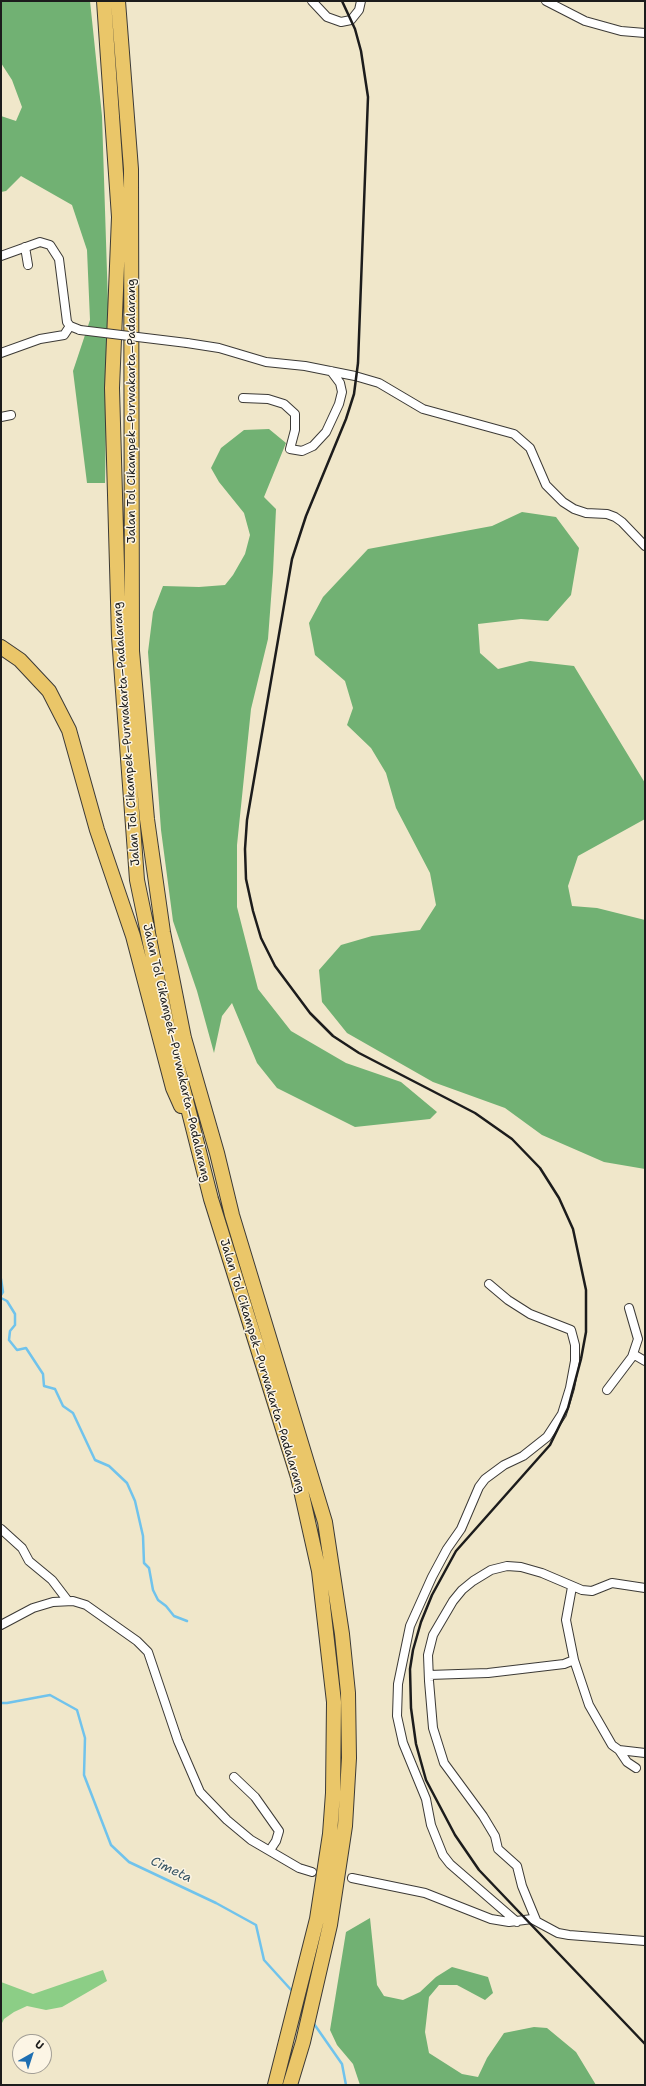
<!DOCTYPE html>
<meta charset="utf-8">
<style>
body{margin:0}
#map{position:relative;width:646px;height:2086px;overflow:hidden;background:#f0e7ca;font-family:"Shantell Sans",sans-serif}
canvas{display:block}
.frame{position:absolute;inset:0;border:2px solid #1c1c1c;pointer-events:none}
.north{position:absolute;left:12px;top:2034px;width:40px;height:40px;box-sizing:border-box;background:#fcf5e5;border:1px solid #a29e95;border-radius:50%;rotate:39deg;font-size:11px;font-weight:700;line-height:16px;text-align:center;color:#1c1c1c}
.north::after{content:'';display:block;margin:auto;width:14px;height:18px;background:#1f6fb2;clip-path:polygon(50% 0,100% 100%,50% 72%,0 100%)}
</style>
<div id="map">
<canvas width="646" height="2086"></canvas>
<div class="frame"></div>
<div class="north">U</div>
</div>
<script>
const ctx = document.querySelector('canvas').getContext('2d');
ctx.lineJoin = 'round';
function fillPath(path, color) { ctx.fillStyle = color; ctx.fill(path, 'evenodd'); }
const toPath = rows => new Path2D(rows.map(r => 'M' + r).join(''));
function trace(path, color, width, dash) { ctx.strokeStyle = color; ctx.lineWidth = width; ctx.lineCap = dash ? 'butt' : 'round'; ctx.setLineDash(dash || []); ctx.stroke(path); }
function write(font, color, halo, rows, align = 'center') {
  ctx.font = font + ' "Shantell Sans",sans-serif'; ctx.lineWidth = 3; ctx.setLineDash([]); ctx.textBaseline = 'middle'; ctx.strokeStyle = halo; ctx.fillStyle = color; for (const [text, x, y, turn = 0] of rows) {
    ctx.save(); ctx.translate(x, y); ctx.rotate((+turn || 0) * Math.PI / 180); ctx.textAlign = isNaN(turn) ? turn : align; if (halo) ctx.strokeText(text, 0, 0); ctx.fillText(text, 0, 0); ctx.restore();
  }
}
fillPath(toPath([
 [103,1970,107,1981,62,2007,46,2010,27,2006,14,2012,4,2019,1,2025,1,1982,33,1994]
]), '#8cce86');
fillPath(toPath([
 [1,1,90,1,102,116,108,304,105,483,87,483,73,371,90,320,87,250,72,205,21,176,6,191,1,192,1,116,16,121,22,107,12,80,1,63],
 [269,429,286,443,264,497,276,509,273,572,268,639,251,709,237,845,237,907,258,989,291,1031,346,1063,401,1082,437,1112,430,1119,355,1127,277,1088,257,1063,232,1003,222,1016,214,1053,197,991,173,921,161,830,148,652,153,612,163,586,199,587,225,585,233,575,245,554,250,535,244,513,219,482,211,468,221,448,244,430],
 [522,512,556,517,579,548,571,595,548,621,521,619,478,624,480,653,498,669,530,661,574,666,645,783,645,819,578,856,568,886,572,906,597,908,645,920,645,1169,604,1162,542,1135,505,1108,433,1082,347,1033,322,1002,319,970,341,945,372,936,420,930,436,905,430,873,396,808,386,773,371,748,347,725,353,708,345,681,315,655,309,623,323,597,368,549,492,526],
 [370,1918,377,1985,384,1996,403,2000,420,1992,436,1977,452,1967,488,1977,493,1993,485,2000,457,1985,439,1985,429,1997,425,2032,429,2053,462,2074,478,2077,487,2058,504,2033,534,2027,547,2028,576,2052,596,2085,360,2085,353,2064,337,2045,330,2030,346,1932]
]), '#71b173');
trace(toPath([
 [1,1279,3,1292,1,1295],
 [1,1298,7,1301,15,1314,15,1325,10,1331,9,1340,17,1350,26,1348,43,1374,44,1386,55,1389,63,1406,73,1413,95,1460,109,1466,127,1483,135,1501,143,1536,144,1563,149,1568,153,1590,158,1600,166,1606,174,1616,187,1621],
 [1,1703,7,1703,50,1695,77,1710,85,1738,84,1775,111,1845,129,1862,216,1903,256,1925,264,1960,293,1992],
 [312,2021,342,2064,346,2085]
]), '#70c3ec', 2.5);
trace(toPath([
 [312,1872,352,1878]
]), '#c6bea7', 8, [8, 4]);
const street = toPath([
 [312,1,327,17,341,22,351,20,359,10,361,1],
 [546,1,585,21,621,31,645,33],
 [25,247,28,265],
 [1,256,40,242,50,245,59,259,67,322,70,326,80,330],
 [187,343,219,348,266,362,305,366,355,376,379,383,423,409,514,434,530,448,546,485,563,502,574,509,586,513,607,514,615,517,622,522,645,546],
 [1,353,40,339,64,335,70,326],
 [243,398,268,399,284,404,295,414,295,430,290,449,302,451,313,446,326,432,339,404,342,392,340,383,331,371],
 [1,417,11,415],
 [489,1284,508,1300,530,1314,571,1330,575,1345,575,1361,570,1388,562,1414,547,1437,523,1456,504,1465,485,1479,479,1487,461,1529,447,1549,432,1577,410,1626,398,1684,397,1716,403,1743,426,1799,431,1825,443,1855,450,1864,517,1922],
 [633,1354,645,1361],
 [607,1390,632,1357,638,1339,629,1308],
 [1,1529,22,1548,29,1561,52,1580,68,1601],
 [572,1587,566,1620,574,1660,589,1705,612,1745,619,1750,645,1753],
 [1,1625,33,1608,53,1602,73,1601,86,1605,137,1641,148,1652,178,1741,200,1792,227,1820,251,1840,299,1868,312,1872],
 [429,1675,488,1673,564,1664,574,1660],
 [619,1750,627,1762,636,1768],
 [234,1777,255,1797,279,1831,276,1841,270,1850],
 [352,1878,425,1893,491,1919,509,1922,532,1919,558,1933,569,1935,645,1941],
 [536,1920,522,1886,517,1866,498,1849,495,1836,483,1816,444,1763,433,1728,429,1681,428,1655,433,1635,453,1601,462,1590,473,1581,491,1570,507,1566,521,1567,542,1573,582,1590,592,1591,612,1583,645,1588]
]);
const highway = toPath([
 [104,1,119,217,112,388,119,637,137,880,167,1025,211,1199,298,1477,319,1571,334,1702,333,1793,330,1834,317,1919,275,2085],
 [118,1,131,169,132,651,147,819,163,932,184,1038,217,1153,232,1215,325,1522,342,1634,348,1693,349,1758,345,1826,330,1925,303,2042,290,2085],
 [1,647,20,660,49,691,69,730,97,830,133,936,173,1088,181,1106]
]);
trace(street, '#3c3a36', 10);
trace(highway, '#3c3a36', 16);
trace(street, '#fff', 8);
trace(highway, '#eac669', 14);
trace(toPath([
 [342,1,355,29,361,51,368,97,358,363,354,394,346,419,306,516,292,559,247,820,245,849,246,879,253,911,261,938,275,966,310,1013,333,1036,359,1053,475,1113,512,1139,540,1168,559,1198,573,1229,586,1290,586,1332,581,1359,568,1408,550,1445,456,1551,432,1595,421,1622,413,1650,410,1669,411,1708,416,1744,426,1780,455,1835,479,1870,645,2044]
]), '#1c1c1c', 2.5);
const streetBridge = toPath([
 [80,330,187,343]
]);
trace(streetBridge, '#3c3a36', 10, []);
trace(streetBridge, '#fff', 8);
write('12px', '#1c1c1c', '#fcf5e5', [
 ["Jalan Tol Cikampek–Purwakarta–Padalarang",132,411,-90],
 ["Jalan Tol Cikampek–Purwakarta–Padalarang",127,734,-94],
 ["Jalan Tol Cikampek–Purwakarta–Padalarang",176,1053,77],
 ["Jalan Tol Cikampek–Purwakarta–Padalarang",262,1366,73]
]);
write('italic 13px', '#395665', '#fcf5e5', [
 ["Cimeta",171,1870,25]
]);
</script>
